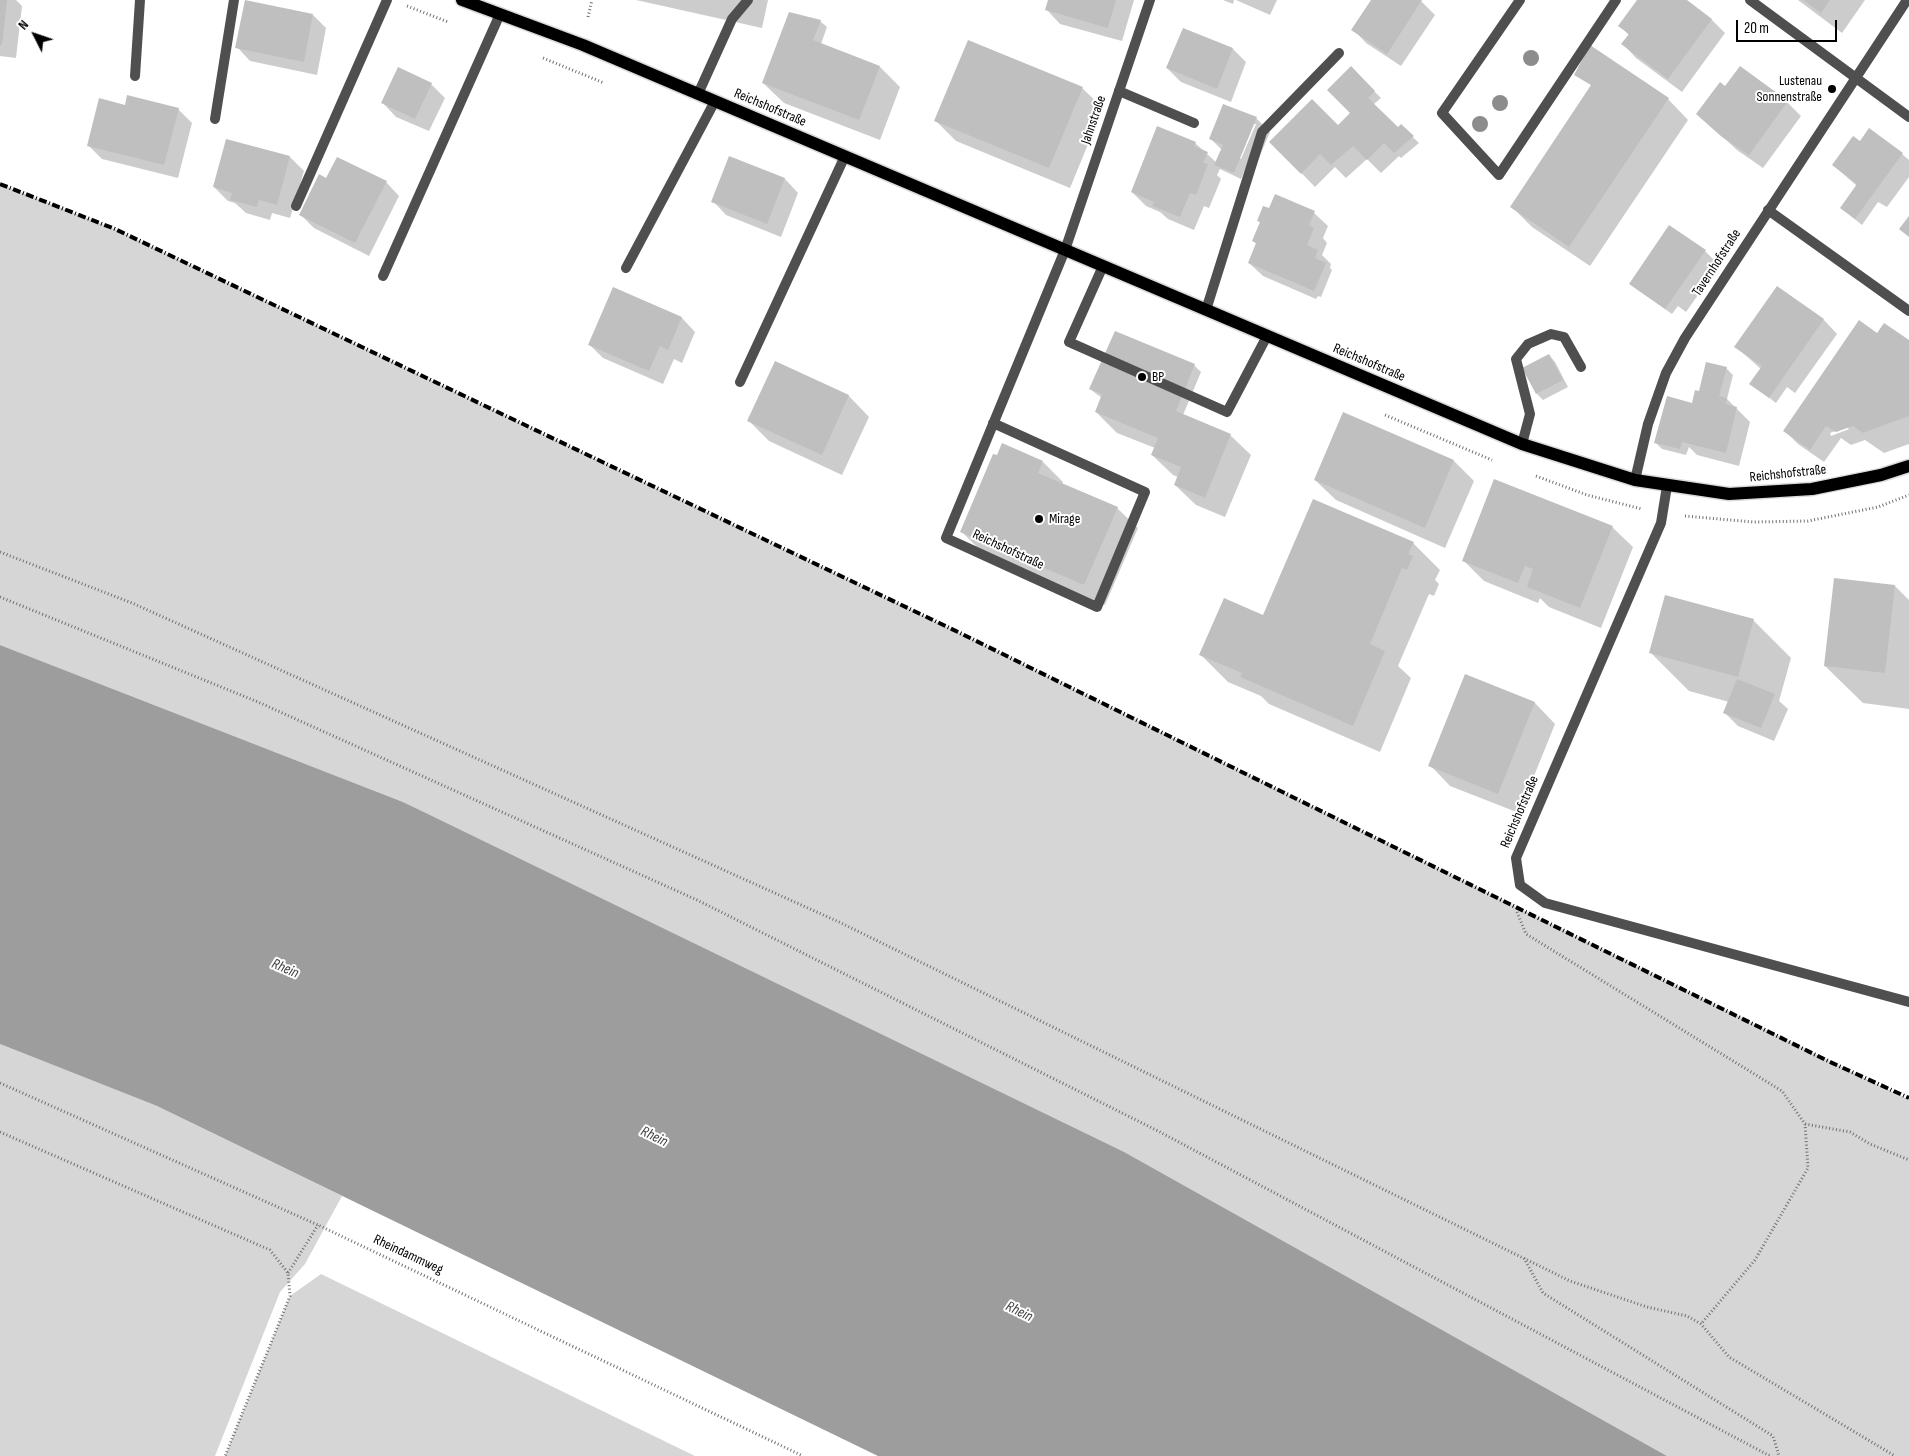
<!DOCTYPE html>
<meta charset="utf-8">
<style>
body{margin:0}
#map{position:relative;width:1909px;height:1456px;overflow:hidden;background:#fff;font-family:"Sofia Sans Condensed",sans-serif}
canvas{display:block}
.north{position:absolute;left:10px;top:10px;width:50px;height:50px;-webkit-text-stroke:4px #fff;paint-order:stroke;rotate:311deg;font-size:14px;font-weight:700;line-height:20px;text-align:center;color:#000}
.north::after{content:'';display:block;margin:auto;width:18px;height:22px;background:#000;clip-path:polygon(50% 0,100% 100%,50% 72%,0 100%)}
.scale{position:absolute;left:1736px;top:20px;width:101px;height:22px;box-sizing:border-box;border:2px solid #000;border-top:0;padding-left:6px;font-size:15px;line-height:18px;white-space:nowrap;color:#000;-webkit-text-stroke:4px #fff;paint-order:stroke}
</style>
<div id="map">
<canvas width="1909" height="1456"></canvas>
<div class="north">N</div>
<div class="scale">20 m</div>
</div>
<script>
const ctx = document.querySelector('canvas').getContext('2d');
ctx.lineJoin = 'round';
function fillPath(path, color) { ctx.fillStyle = color; ctx.fill(path, 'evenodd'); }
const toPath = rows => new Path2D(rows.map(r => 'M' + r).join(''));
function trace(path, color, width, dash) { ctx.strokeStyle = color; ctx.lineWidth = width; ctx.lineCap = dash ? 'butt' : 'round'; ctx.setLineDash(dash || []); ctx.stroke(path); }
function write(font, color, halo, rows, align = 'center') {
  ctx.font = font + ' "Sofia Sans Condensed",sans-serif'; ctx.lineWidth = 4; ctx.setLineDash([]); ctx.textBaseline = 'middle'; ctx.strokeStyle = halo; ctx.fillStyle = color; for (const [text, x, y, turn = 0] of rows) {
    ctx.save(); ctx.translate(x, y); ctx.rotate((+turn || 0) * Math.PI / 180); ctx.textAlign = isNaN(turn) ? turn : align; if (halo) ctx.strokeText(text, 0, 0); ctx.fillText(text, 0, 0); ctx.restore();
  }
}
fillPath(toPath([
 [0,184,115,229,958,632,1909,1100,1909,1456,1667,1456,1533,1381,403,802,0,645],
 [0,1044,157,1106,342,1196,305,1264,280,1292,215,1456,0,1456],
 [321,1274,695,1456,225,1456,290,1296]
]), '#d6d6d6');
fillPath(toPath([
 [0,645,403,802,1124,1152,1667,1456,878,1456,157,1106,0,1044]
]), '#9d9d9d');
fillPath(toPath([
 [0,0,16,0,22,6,16,58,0,56],
 [636,0,768,0,762,28],
 [1049,0,1134,0,1122,41,1060,24,1047,10],
 [1223,0,1234,0,1233,4],
 [1236,0,1277,0,1270,15],
 [1372,0,1420,0,1435,15,1401,66,1366,43,1353,29],
 [1638,0,1685,0,1712,20,1725,33,1682,92,1636,58,1623,44,1629,35,1620,26],
 [1798,0,1865,0,1842,33],
 [313,15,326,28,317,75,250,61,237,47],
 [820,21,827,27,821,44,880,67,900,87,880,140,784,103,763,83],
 [1233,49,1246,62,1231,102,1181,82,1167,68],
 [1740,67,1787,102,1801,116,1763,168,1737,150,1698,114,1725,88],
 [1351,68,1381,98,1373,105,1398,130,1401,126,1419,143,1401,158,1399,156,1381,173,1367,159,1346,178,1335,167,1315,187,1271,142,1338,126,1352,113],
 [1576,75,1668,99,1688,120,1590,266,1532,227,1511,206,1596,88],
 [431,84,445,98,429,131,396,117,383,103],
 [1082,88,1103,108,1070,188,956,141,936,121],
 [178,109,192,123,178,178,102,159,88,145],
 [1256,118,1270,132,1256,165,1248,162,1241,179,1220,169,1217,175,1221,179,1209,208,1204,206,1194,230,1168,219,1160,212,1146,206,1132,192,1195,143,1217,163,1222,150,1211,139],
 [1253,124,1256,124,1241,159,1239,158],
 [227,140,290,157,304,171,290,218,272,213,270,220,246,213,235,203,228,201,214,187],
 [1860,142,1902,154,1909,160,1909,177,1887,207,1878,202,1862,225,1841,208,1857,186,1833,165],
 [730,158,785,179,798,193,781,237,726,215,713,201],
 [327,180,386,182,399,196,369,256,314,228,300,214],
 [1270,210,1314,213,1328,226,1323,238,1327,243,1322,255,1331,264,1330,268,1332,270,1321,297,1318,296,1316,299,1263,276,1249,263,1257,244,1253,241,1261,223,1258,220],
 [1705,251,1719,265,1686,312,1678,306,1672,314,1630,284],
 [1778,288,1824,320,1837,334,1795,393,1787,387,1776,403,1751,384,1761,369,1735,346],
 [613,289,682,318,695,332,682,363,674,359,663,384,603,358,589,344],
 [1876,334,1909,341,1909,444,1884,453,1865,440,1851,445,1841,438,1824,462,1798,444,1785,431],
 [1847,427,1849,429,1831,436,1830,433],
 [1549,355,1555,362,1568,387,1543,400,1537,394],
 [775,363,849,396,869,417,842,475,769,441,749,421],
 [1194,365,1201,372,1183,415,1230,435,1251,455,1225,517,1196,505,1175,485,1178,477,1173,475,1152,455,1155,448,1117,433,1096,412,1102,398,1090,389],
 [1726,368,1733,375,1727,399,1750,422,1739,466,1697,455,1689,447,1686,455,1662,449,1656,443],
 [1454,461,1474,481,1445,548,1336,500,1315,480],
 [1043,462,1063,482,1062,484,1117,508,1138,528,1105,605,982,552,962,532],
 [1612,527,1633,547,1601,628,1549,607,1540,598,1538,603,1484,581,1463,560],
 [1413,543,1440,570,1435,580,1439,584,1434,596,1429,594,1398,666,1411,678,1380,752,1269,704,1261,696,1228,682,1201,655,1264,616],
 [1895,586,1909,600,1909,709,1863,703,1825,666],
 [1753,620,1791,658,1779,701,1788,709,1774,741,1738,726,1725,713,1729,702,1689,691,1651,653],
 [1466,676,1535,703,1555,724,1519,813,1450,786,1430,765]
]), '#0003');
fillPath(toPath([
 [0,0,7,0,2,45,0,45],
 [245,0,313,14,304,62,235,48],
 [1048,0,1116,0,1108,28,1045,10],
 [1371,0,1422,0,1387,54,1351,30],
 [1637,0,1687,0,1712,19,1668,79,1621,44,1629,34,1618,26],
 [1803,0,1830,0,1821,13],
 [789,12,821,20,813,40,880,66,859,120,762,83],
 [1183,28,1233,48,1217,89,1166,68],
 [968,40,1083,87,1049,168,934,121],
 [1590,45,1669,98,1569,247,1510,207,1591,85,1574,75],
 [1351,66,1375,91,1368,98,1398,127,1401,124,1414,136,1394,153,1384,143,1367,160,1353,146,1331,165,1320,154,1301,174,1269,142,1312,99,1338,125,1350,113,1327,90],
 [1740,66,1788,101,1749,155,1722,137,1696,114,1720,82,1725,86],
 [398,67,432,83,415,119,381,103],
 [127,95,179,108,164,165,87,146,99,98,125,105],
 [1223,104,1257,117,1234,173,1214,165,1223,145,1209,139],
 [1157,126,1196,142,1194,146,1208,152,1203,163,1208,164,1196,195,1190,193,1180,217,1152,206,1154,202,1131,192],
 [1869,128,1903,153,1855,219,1840,208,1857,184,1832,165,1853,136,1860,141],
 [226,139,290,156,277,205,259,200,257,207,230,200,232,193,213,187],
 [729,156,785,178,767,224,711,202],
 [337,157,387,181,355,243,299,215,319,174,326,178],
 [1275,194,1315,211,1309,225,1314,228,1307,245,1318,250,1315,258,1326,263,1314,291,1248,263,1256,243,1252,241,1260,222,1257,221,1263,206,1269,208],
 [1909,216,1909,237,1899,229],
 [1669,225,1706,250,1665,309,1629,284],
 [1777,286,1824,319,1769,398,1749,384,1762,366,1734,347],
 [613,287,682,317,668,350,660,346,649,371,588,345],
 [1859,320,1877,333,1884,323,1909,340,1909,416,1863,433,1853,426,1836,432,1826,426,1810,450,1783,431],
 [1115,331,1195,364,1176,411,1231,434,1205,498,1174,485,1181,467,1151,455,1158,438,1095,412,1102,394,1089,389],
 [1549,354,1563,380,1536,394,1522,368],
 [775,361,849,395,822,455,747,421],
 [1706,362,1727,367,1719,396,1727,398,1726,404,1737,407,1726,453,1682,442,1680,449,1654,443,1667,396,1692,403,1695,390,1699,391],
 [1343,412,1454,460,1425,528,1314,480],
 [1002,443,1043,461,1038,473,1118,507,1084,585,960,532,993,454,997,455],
 [1494,479,1613,526,1580,608,1527,587,1533,569,1525,566,1518,583,1462,561],
 [1313,499,1414,542,1408,554,1413,556,1407,570,1402,568,1370,644,1385,651,1353,726,1240,677,1242,673,1199,655,1224,598,1263,615],
 [1834,578,1895,585,1885,673,1824,666],
 [1665,595,1754,619,1738,677,1649,653],
 [1465,674,1535,702,1498,794,1428,766],
 [1737,679,1775,694,1761,728,1723,713]
]), '#bfbfbf');
const primary = toPath([
 [462,0,583,45,1522,444,1635,480,1729,494,1812,489,1881,475,1909,466]
]);
trace(primary, '#dbdbdb', 15);
trace(toPath([
 [407,6,448,22],
 [588,17,592,0],
 [543,58,604,83],
 [1385,415,1492,460],
 [1536,476,1587,495,1642,509],
 [1685,516,1753,522,1808,521,1878,507,1909,495],
 [0,552,132,603,839,922,1570,1281,1647,1307,1687,1316,1701,1324,1729,1357,1895,1456],
 [0,597,258,702,697,900,1158,1131,1770,1456],
 [1517,912,1526,934,1782,1091,1805,1124,1808,1168,1755,1260,1701,1324],
 [0,1083,318,1225,803,1456],
 [1805,1124,1850,1132,1870,1144,1909,1160],
 [0,1132,270,1250,288,1273,290,1296,225,1456],
 [1524,1258,1543,1293,1773,1436,1779,1456],
 [288,1273,318,1225]
]), '#717171', 3, [1, 2.5]);
trace(toPath([
 [1520,0,1442,113,1499,175,1616,0],
 [135,76,140,0],
 [1119,91,1194,123],
 [698,94,732,19,748,0],
 [215,119,234,0],
 [296,206,387,0],
 [1768,210,1909,311],
 [1103,266,1069,342,1227,412,1267,336],
 [626,268,715,101],
 [383,276,500,14],
 [1206,310,1262,132,1339,53],
 [740,382,845,156],
 [993,423,1145,492,1097,607,946,538,1065,250],
 [1522,444,1530,414,1516,359,1528,344,1551,334,1564,337,1581,367]
]), '#4f4f4f', 10);
trace(toPath([
 [1750,0,1909,117],
 [1065,250,1150,0],
 [1635,480,1648,424,1666,373,1685,338,1907,0],
 [1667,486,1661,523,1516,858,1520,885,1545,903,1909,1002]
]), '#4f4f4f', 10);
trace(primary, '#000', 12);
trace(toPath([
 [0,184,115,229,958,632,1828,1061,1909,1098]
]), '#000', 4, [8, 2.5, 1, 2.5]);
ctx.fillStyle = '#8c8c8c';
for (const [x, y] of [
 [1531,58],
 [1500,103],
 [1480,124]
]) { ctx.beginPath(); ctx.arc(x, y, 8, 0, 2 * Math.PI); ctx.fill(); }
for (const [x, y, r, color] of [
 [1832,89,5,"#000"],
 [1142,377,5,"#000"],
 [1039,519,5,"#000"]
]) { const dot = new Path2D(); dot.arc(x, y, r, 0, 2 * Math.PI); ctx.fillStyle = color; ctx.fill(dot); trace(dot, '#fff', 2); }
write('14px', '#000', '#fff', [
 ["Lustenau",1822,81,"right"],
 ["Sonnenstraße",1822,97,"right"],
 ["BP",1152,377],
 ["Mirage",1049,519]
], 'left');
write('14px', '#000', '#fff', [
 ["Reichshofstraße",770,108,23],
 ["Jahnstraße",1094,120,-71],
 ["Tavernhofstraße",1717,263,-57],
 ["Reichshofstraße",1369,363,23],
 ["Reichshofstraße",1788,474,-6],
 ["Reichshofstraße",1008,550,25],
 ["Reichshofstraße",1520,812,-67],
 ["Rheindammweg",408,1255,25]
]);
write('italic 15px', '#3e3e3e', '#fff', [
 ["Rhein",285,969,23],
 ["Rhein",654,1137,26],
 ["Rhein",1019,1312,26]
]);
</script>
